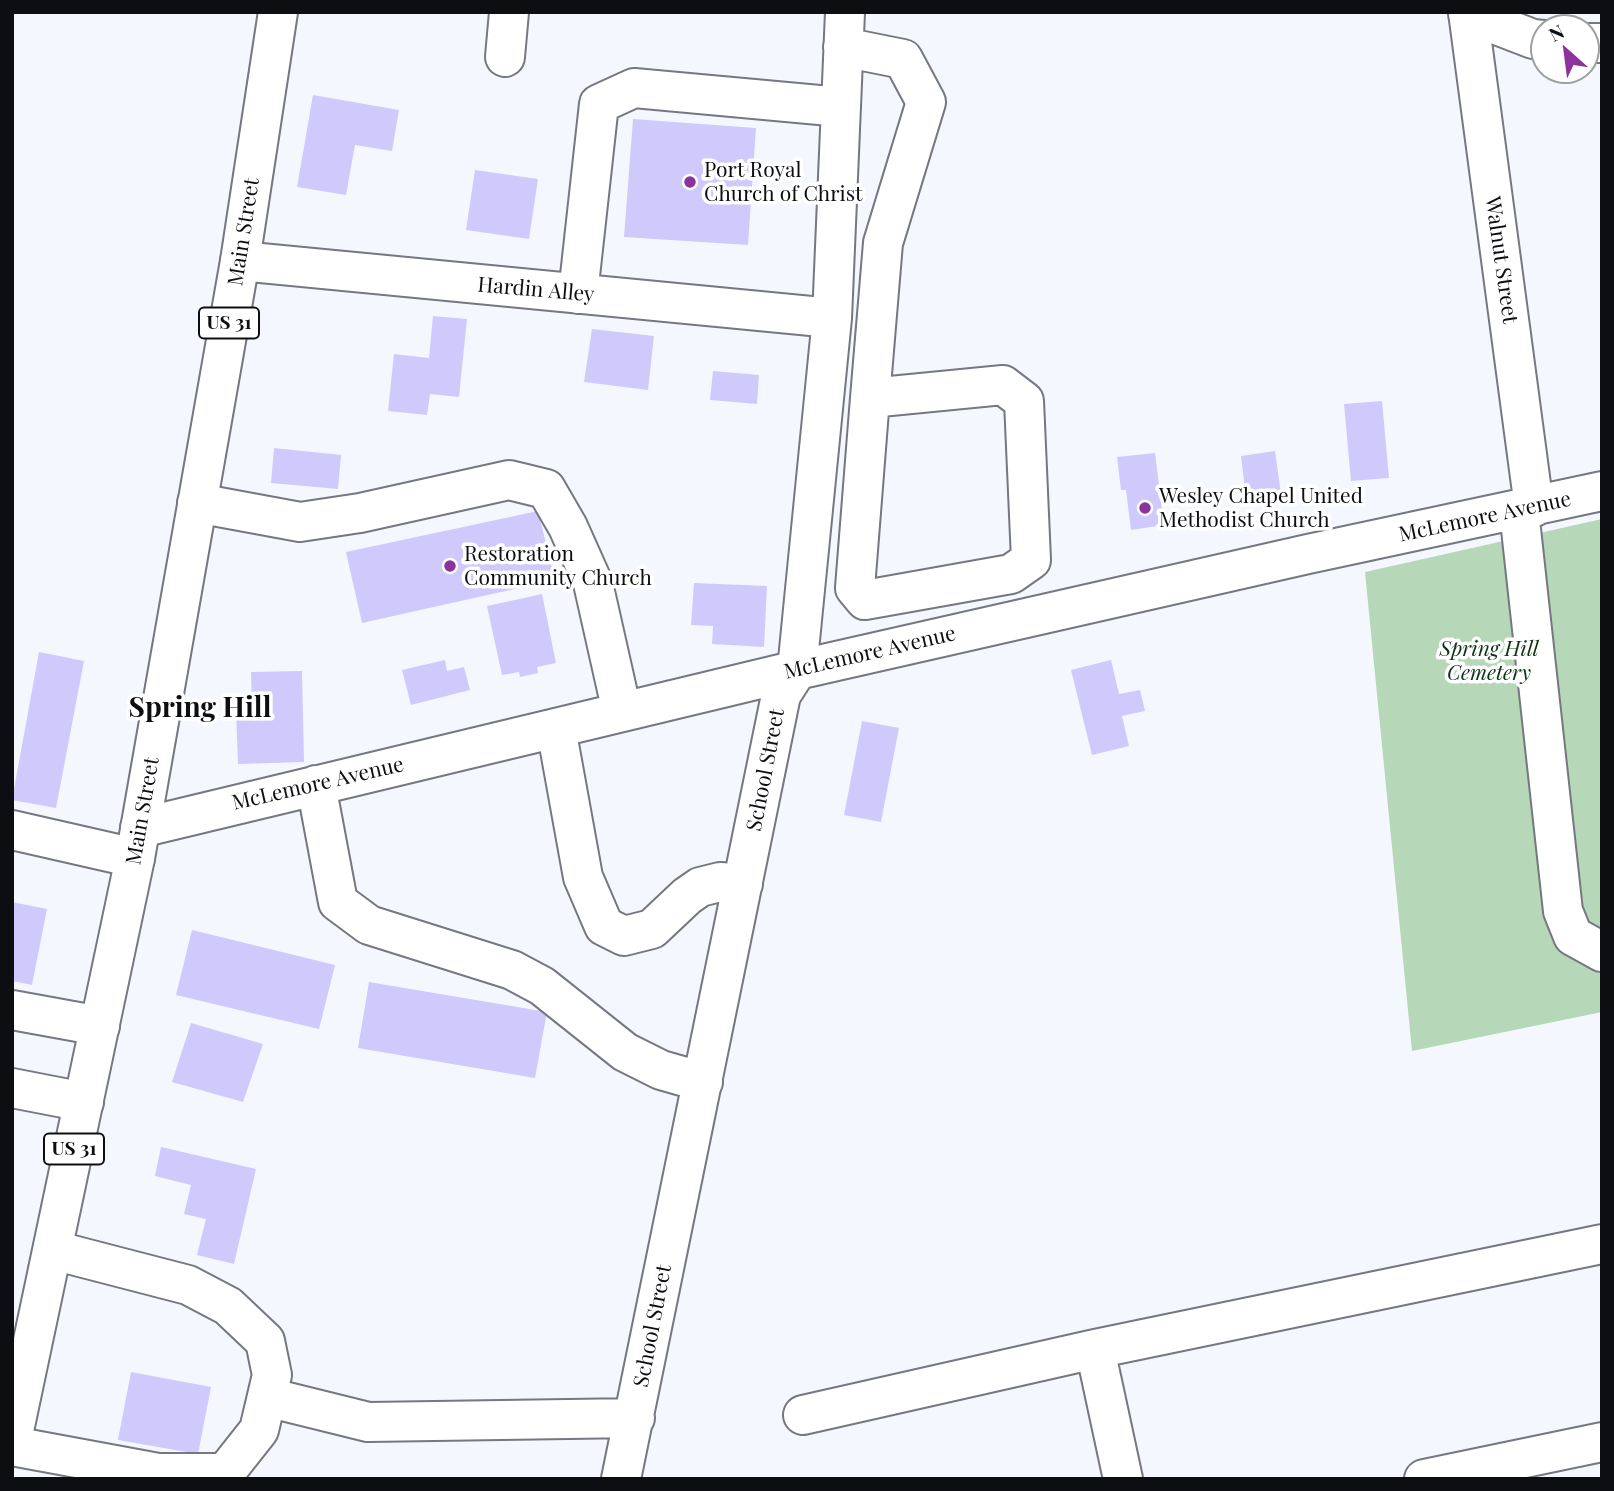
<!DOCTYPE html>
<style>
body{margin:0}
#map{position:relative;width:1614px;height:1491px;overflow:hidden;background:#f5f7fe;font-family:"Playfair Display",serif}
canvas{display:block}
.frame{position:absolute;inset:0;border:14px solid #0d0e12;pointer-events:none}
.north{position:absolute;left:1530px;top:14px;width:70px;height:70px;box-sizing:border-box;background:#fff;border:2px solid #9e9fa0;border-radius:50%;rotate:332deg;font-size:19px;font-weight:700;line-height:28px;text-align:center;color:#0d0e12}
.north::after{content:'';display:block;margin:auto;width:24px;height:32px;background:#8d319c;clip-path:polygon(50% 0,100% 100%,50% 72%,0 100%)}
</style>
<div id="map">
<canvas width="1614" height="1491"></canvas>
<div class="frame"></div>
<div class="north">N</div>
</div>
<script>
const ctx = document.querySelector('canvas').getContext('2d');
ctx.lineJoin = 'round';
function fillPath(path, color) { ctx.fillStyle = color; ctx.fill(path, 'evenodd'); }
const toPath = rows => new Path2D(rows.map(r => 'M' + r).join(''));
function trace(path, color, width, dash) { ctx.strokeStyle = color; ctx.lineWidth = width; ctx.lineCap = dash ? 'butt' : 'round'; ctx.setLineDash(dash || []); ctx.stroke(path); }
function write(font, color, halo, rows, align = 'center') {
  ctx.font = font + ' "Playfair Display",serif'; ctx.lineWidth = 7; ctx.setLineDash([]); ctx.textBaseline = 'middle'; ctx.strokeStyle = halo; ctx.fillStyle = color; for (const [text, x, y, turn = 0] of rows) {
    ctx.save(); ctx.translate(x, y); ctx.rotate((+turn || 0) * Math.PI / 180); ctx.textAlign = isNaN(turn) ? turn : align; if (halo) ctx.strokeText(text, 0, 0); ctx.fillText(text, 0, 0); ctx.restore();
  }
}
fillPath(toPath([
 [1602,519,1602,1012,1412,1051,1365,572]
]), '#b6d7b8');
fillPath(toPath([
 [313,95,399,110,392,151,355,145,346,195,297,187],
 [633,119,756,128,748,245,624,237],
 [475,170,538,179,529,239,466,230],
 [433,316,467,319,459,397,430,394,427,415,388,411,394,354,429,358],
 [592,329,654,336,648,390,584,382],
 [713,371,759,375,757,404,710,400],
 [1382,401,1389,478,1351,481,1344,404],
 [274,448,341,455,338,489,271,483],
 [1275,451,1282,501,1247,505,1241,456],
 [1155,453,1164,525,1131,530,1126,490,1121,490,1117,457],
 [538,511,555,580,362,623,346,552],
 [694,583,767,586,764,647,712,644,713,626,691,625],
 [542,594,556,663,537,667,538,673,520,677,519,672,502,675,487,606],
 [39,652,84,661,56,808,12,800],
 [445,660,447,671,464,667,470,690,411,705,402,670],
 [1111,660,1119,694,1140,690,1145,711,1122,716,1129,746,1092,755,1071,670],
 [302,671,304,762,238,764,236,710,252,710,251,672],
 [862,721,899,728,881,822,844,815],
 [12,902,47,909,32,985,12,981],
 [192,930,335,965,319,1029,176,995],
 [369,982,547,1012,535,1078,358,1048],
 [191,1023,263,1044,243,1102,172,1082],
 [161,1147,256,1169,234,1264,197,1255,206,1219,184,1214,191,1185,155,1176],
 [131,1372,211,1387,198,1454,118,1440]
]), '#d0c9fc');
const minor = toPath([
 [1468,12,1534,507],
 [1468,14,1533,39,1544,40],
 [1586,43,1602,43],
 [843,47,903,59,926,102,883,243,870,398,855,588,865,600,1011,574,1031,560,1024,401,1003,385,870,398],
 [505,57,509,12],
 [240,261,832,318],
 [578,294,599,104,634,88,841,107],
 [197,503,300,522,360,513,509,480,546,489,568,527,593,583,622,712],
 [1519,511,1563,911,1573,936,1602,952],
 [556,728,583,877,604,926,624,936,652,929,687,896,700,887,720,882,743,884],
 [316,785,338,902,369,925,512,970,542,986,625,1052,661,1070,703,1082],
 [140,828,797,670,1308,554,1602,491],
 [12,830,135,858],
 [12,1010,100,1026],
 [12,1088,84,1102],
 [1095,1349,1123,1479],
 [267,1397,368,1422,635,1418],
 [803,1415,1095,1349,1602,1244],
 [12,1446,158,1473,225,1473,259,1430,272,1375,265,1341,228,1306,188,1285,53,1250],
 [621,1479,781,695,797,670,832,318,845,12],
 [1424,1479,1602,1442]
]);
const major = toPath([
 [12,1440,135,858,240,261,278,12]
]);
trace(minor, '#757781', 42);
trace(major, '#757781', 42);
trace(minor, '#fff', 38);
trace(major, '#fff', 38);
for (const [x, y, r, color] of [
 [690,182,7,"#8d319c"],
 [1145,508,7,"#8d319c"],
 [450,566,7,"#8d319c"]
]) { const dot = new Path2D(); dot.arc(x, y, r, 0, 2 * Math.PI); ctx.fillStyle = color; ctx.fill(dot); trace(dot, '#fff', 2.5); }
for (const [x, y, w] of [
 [229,323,60],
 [74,1149,60]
]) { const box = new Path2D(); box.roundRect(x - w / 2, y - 15.5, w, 31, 5); ctx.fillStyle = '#fff'; ctx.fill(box); trace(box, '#0d0e12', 2); }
write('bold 19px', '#0d0e12', null, [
 ["US 31",229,323],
 ["US 31",74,1149]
]);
write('21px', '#0d0e12', '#fff', [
 ["Port Royal",704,170],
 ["Church of Christ",704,194],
 ["Wesley Chapel United",1159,496],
 ["Methodist Church",1159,520],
 ["Restoration",464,554],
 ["Community Church",464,578]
], 'left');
write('21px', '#0d0e12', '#fff', [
 ["Main Street",244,232,-81],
 ["Walnut Street",1501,260,82],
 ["Hardin Alley",536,290,5],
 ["McLemore Avenue",1485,517,-12],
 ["McLemore Avenue",870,653,-13],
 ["School Street",766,770,-79],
 ["McLemore Avenue",318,784,-13],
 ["Main Street",143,811,-80],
 ["School Street",653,1326,-79]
]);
write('italic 21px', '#0d3515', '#fff', [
 ["Spring Hill",1489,649],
 ["Cemetery",1489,673]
]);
write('bold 28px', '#0d0e12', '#fff', [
 ["Spring Hill",200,708]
]);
</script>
